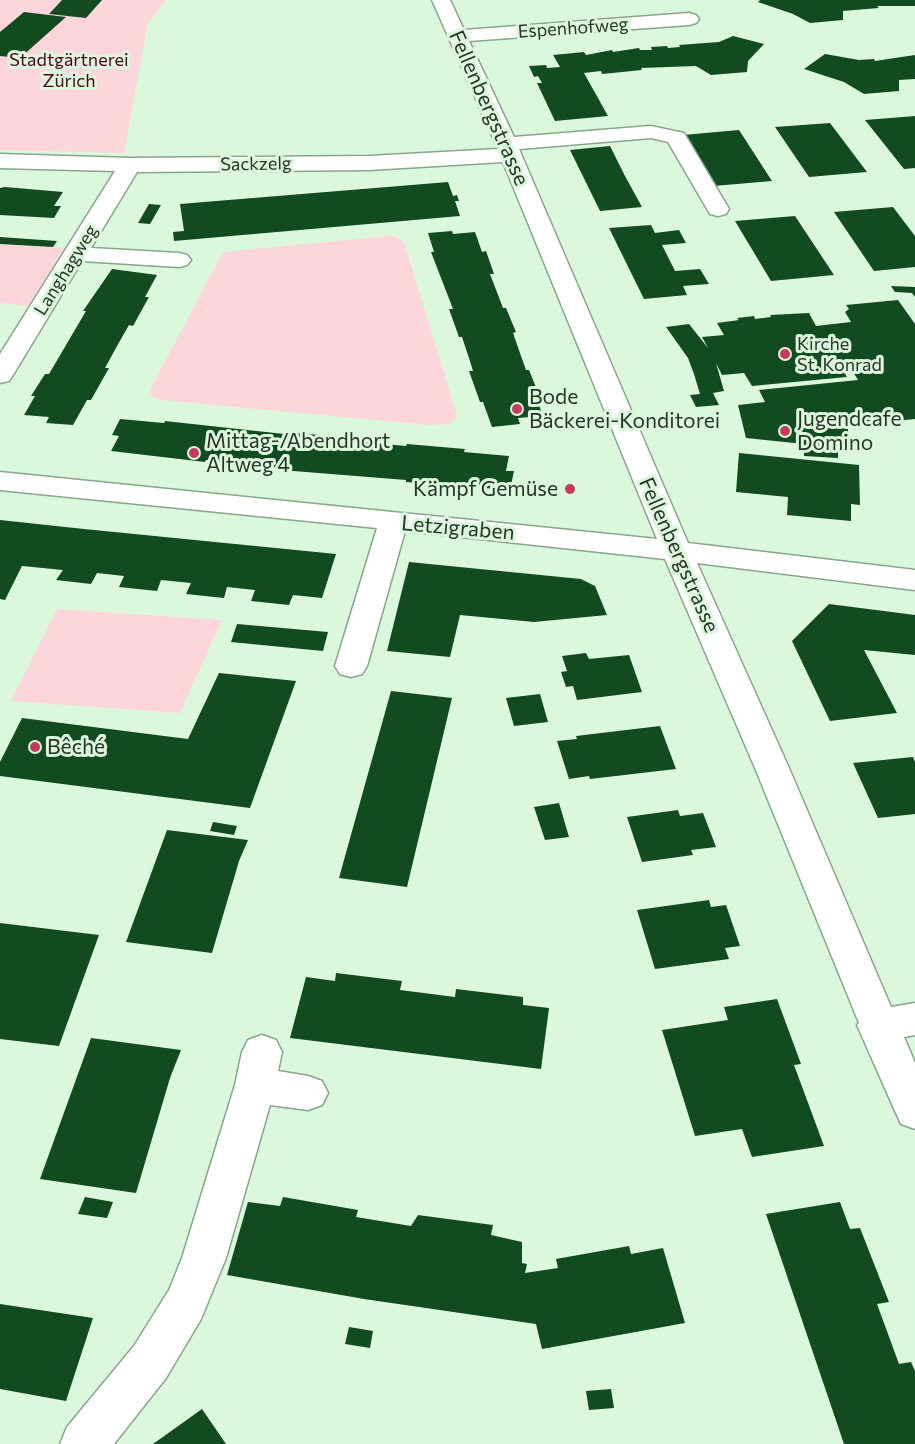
<!DOCTYPE html>
<meta charset="utf-8">
<style>
body{margin:0}
canvas{display:block;background:#dbf8dd}
</style>
<canvas width="915" height="1444"></canvas>
<script>
const ctx = document.querySelector('canvas').getContext('2d');
ctx.lineJoin = 'round';
function fillPath(path, color) { ctx.fillStyle = color; ctx.fill(path, 'evenodd'); }
const toPath = rows => new Path2D(rows.map(r => 'M' + r).join(''));
function trace(path, color, width, dash) { ctx.strokeStyle = color; ctx.lineWidth = width; ctx.lineCap = dash ? 'butt' : 'round'; ctx.setLineDash(dash || []); ctx.stroke(path); }
function write(font, color, halo, rows, align = 'center') {
  ctx.font = font + ' Commissioner,sans-serif'; ctx.lineWidth = 6; ctx.setLineDash([]); ctx.textBaseline = 'middle'; ctx.strokeStyle = halo; ctx.fillStyle = color; for (const [text, x, y, turn = 0] of rows) {
    ctx.save(); ctx.translate(x, y); ctx.rotate((+turn || 0) * Math.PI / 180); ctx.textAlign = isNaN(turn) ? turn : align; if (halo) ctx.strokeText(text, 0, 0); ctx.fillText(text, 0, 0); ctx.restore();
  }
}
fillPath(toPath([
 [0,0,166,0,148,23,124,153,0,150],
 [388,236,395,236,404,242,457,415,455,420,449,424,430,425,182,402,158,399,152,396,150,392,152,386,223,252],
 [0,244,64,248,29,306,0,303],
 [57,609,222,620,180,713,11,701]
]), '#fcd6db');
fillPath(toPath([
 [62,0,102,0,86,18,49,14],
 [760,0,915,0,915,6,877,6,879,8,843,11,843,20,810,23,793,14,758,2],
 [24,12,66,17,20,58,0,56,0,32],
 [733,36,764,44,748,61,747,72,711,75,696,66,641,68,642,70,602,74,601,71,584,73,608,116,555,121,537,83,542,83,538,76,534,77,529,66,546,65,547,68,560,67,553,55,584,52,586,55,612,50,613,52,639,48,640,50,652,50,651,47,667,46,668,48,680,47,679,45,719,42],
 [825,54,859,60,874,59,875,61,915,55,915,79,899,80,899,91,864,94,844,82,804,69],
 [915,116,915,168,904,169,865,120],
 [830,123,867,172,809,177,775,127],
 [739,130,772,181,714,186,683,135],
 [610,146,625,176,642,207,600,211,570,150],
 [448,182,453,196,457,195,459,201,455,201,460,216,174,241,173,232,184,231,180,204],
 [5,187,63,192,54,206,61,206,54,218,0,215,0,188],
 [149,204,161,205,150,224,138,223],
 [893,207,915,236,915,267,874,271,834,212],
 [795,216,834,275,771,281,735,221],
 [651,225,655,233,679,230,686,243,662,245,675,271,700,269,709,284,683,286,687,295,644,299,609,228],
 [452,231,453,234,475,232,482,252,486,251,494,274,490,274,503,308,506,308,516,332,513,333,521,356,526,370,529,370,540,397,536,397,543,416,518,418,520,424,492,427,483,402,480,402,469,371,473,371,469,358,462,337,459,337,449,309,453,309,431,252,434,252,428,233],
 [0,237,57,241,53,247,0,244],
 [112,269,157,275,145,297,149,297,133,326,129,325,117,346,105,368,109,368,91,400,87,400,73,425,46,423,49,417,24,415,35,396,31,396,45,374,49,374,86,311,83,311],
 [891,286,915,287,915,297,912,293,895,292],
 [898,300,915,324,915,419,848,426,848,448,838,447,838,458,804,456,804,444,746,438,738,405,765,402,759,390,858,380,847,362,839,363,847,377,752,386,744,373,722,375,716,363,724,391,713,393,719,405,696,407,690,395,700,394,694,374,688,358,666,327,689,324,708,348,702,337,724,335,717,323,739,320,737,318,754,316,755,319,771,317,770,315,809,313,816,326,851,322,845,312,849,309,846,305],
 [120,419,164,423,165,421,284,434,285,432,342,437,341,440,406,446,407,444,465,449,464,452,509,456,506,471,514,471,510,490,406,482,406,480,281,470,282,468,206,460,205,462,111,451,119,436,112,435],
 [739,453,859,465,860,505,851,504,851,521,787,515,788,497,736,492],
 [0,520,84,529,336,554,322,598,293,595,289,605,251,601,255,590,227,587,224,598,186,594,191,583,161,580,157,591,119,587,124,576,97,573,91,584,56,580,63,570,22,566,5,600,0,599],
 [409,562,581,579,595,586,607,615,534,622,460,615,450,657,387,651],
 [829,604,915,615,915,655,864,650,897,713,830,721,792,641],
 [237,624,328,632,323,651,231,642],
 [586,653,589,659,629,655,642,692,577,700,573,686,566,687,561,672,567,671,562,656],
 [219,673,296,681,250,808,0,776,0,762,22,718,188,739],
 [391,691,452,698,407,887,339,878],
 [540,694,548,722,514,726,506,698],
 [660,726,676,769,590,779,589,776,569,779,557,741,577,739,576,736],
 [913,757,915,762,915,814,878,818,853,763],
 [559,803,569,837,545,840,534,807],
 [678,810,680,816,703,813,716,847,691,850,693,855,642,862,627,817],
 [213,822,237,826,234,835,210,831],
 [167,830,248,840,239,861,212,953,126,942],
 [709,900,711,907,726,905,740,946,725,948,729,959,655,969,637,910],
 [0,923,99,935,59,1046,0,1039],
 [336,973,402,981,400,990,455,997,456,989,523,997,523,1005,549,1008,541,1069,290,1038,306,977,335,981],
 [777,999,801,1064,794,1065,824,1146,752,1157,742,1129,695,1136,662,1030,728,1020,724,1007],
 [91,1038,181,1050,170,1078,136,1193,40,1179],
 [85,1197,113,1202,107,1218,78,1214],
 [283,1197,358,1210,356,1217,411,1226,418,1215,493,1225,491,1235,522,1242,522,1263,527,1264,525,1273,558,1268,556,1259,629,1246,631,1254,663,1248,685,1323,542,1349,536,1324,364,1299,227,1275,248,1202,280,1206],
 [840,1202,850,1229,860,1228,889,1302,877,1304,899,1364,911,1362,915,1371,915,1444,844,1444,766,1214],
 [0,1304,93,1318,66,1401,0,1389],
 [349,1327,373,1331,370,1348,345,1344],
 [611,1389,614,1408,589,1410,586,1391],
 [202,1409,226,1444,153,1444]
]), '#124b20');
const minor = toPath([
 [432,0,450,0,464,30,689,13,696,15,699,19,696,23,689,25,469,41,514,137,651,126,684,133,729,209,726,214,718,216,710,214,668,142,651,138,519,149,688,543,915,570,915,590,697,563,789,768,891,1007,915,1003,915,1035,904,1037,915,1063,915,1129,901,1124,895,1111,857,1025,859,1023,755,768,665,559,405,531,367,666,362,674,351,677,340,674,335,666,377,528,0,490,0,472,657,539,503,162,369,170,137,172,91,248,179,253,187,255,191,260,187,265,179,267,82,261,13,375,9,381,0,383,0,354,115,171,0,168,0,154,130,158,369,156,498,149,432,0],
 [262,1035,276,1040,282,1052,278,1071,308,1076,322,1081,328,1093,322,1105,308,1110,270,1105,226,1258,201,1319,166,1378,114,1444,60,1444,67,1427,134,1346,169,1290,182,1258,235,1085,242,1052,248,1040,262,1035]
]);
trace(minor, '#89a58c', 3);
fillPath(minor, '#fff');
for (const [x, y, r, color] of [
 [785,354,6,"#c9395e"],
 [517,409,6,"#c9395e"],
 [785,431,6,"#c9395e"],
 [194,453,6,"#c9395e"],
 [570,489,6,"#c9395e"],
 [35,747,6,"#c9395e"]
]) { const dot = new Path2D(); dot.arc(x, y, r, 0, 2 * Math.PI); ctx.fillStyle = color; ctx.fill(dot); trace(dot, '#dbf8dd', 2); }
write('18px', '#283329', '#dbf8dd', [
 ["Espenhofweg",573,28,-4],
 ["Sackzelg",256,164,-1],
 ["Langhagweg",66,270,-58]
]);
write('18px', '#53001b', '#dbf8dd', [
 ["Stadtgärtnerei",69,60],
 ["Zürich",69,81]
]);
write('18px', '#283329', '#dbf8dd', [
 ["Kirche",797,344],
 ["St. Konrad",797,365]
], 'left');
write('21px', '#283329', '#dbf8dd', [
 ["Fellenbergstrasse",489,108,66],
 ["Letzigraben",458,528,5],
 ["Fellenbergstrasse",679,555,66]
]);
write('21px', '#283329', '#dbf8dd', [
 ["Bode",529,397],
 ["Bäckerei-Konditorei",529,421],
 ["Jugendcafe",797,419],
 ["Domino",797,443],
 ["Mittag-/Abendhort",206,441],
 ["Altweg 4",206,465],
 ["Kämpf Gemüse",558,489,"right"],
 ["Bêché",47,747]
], 'left');
</script>
